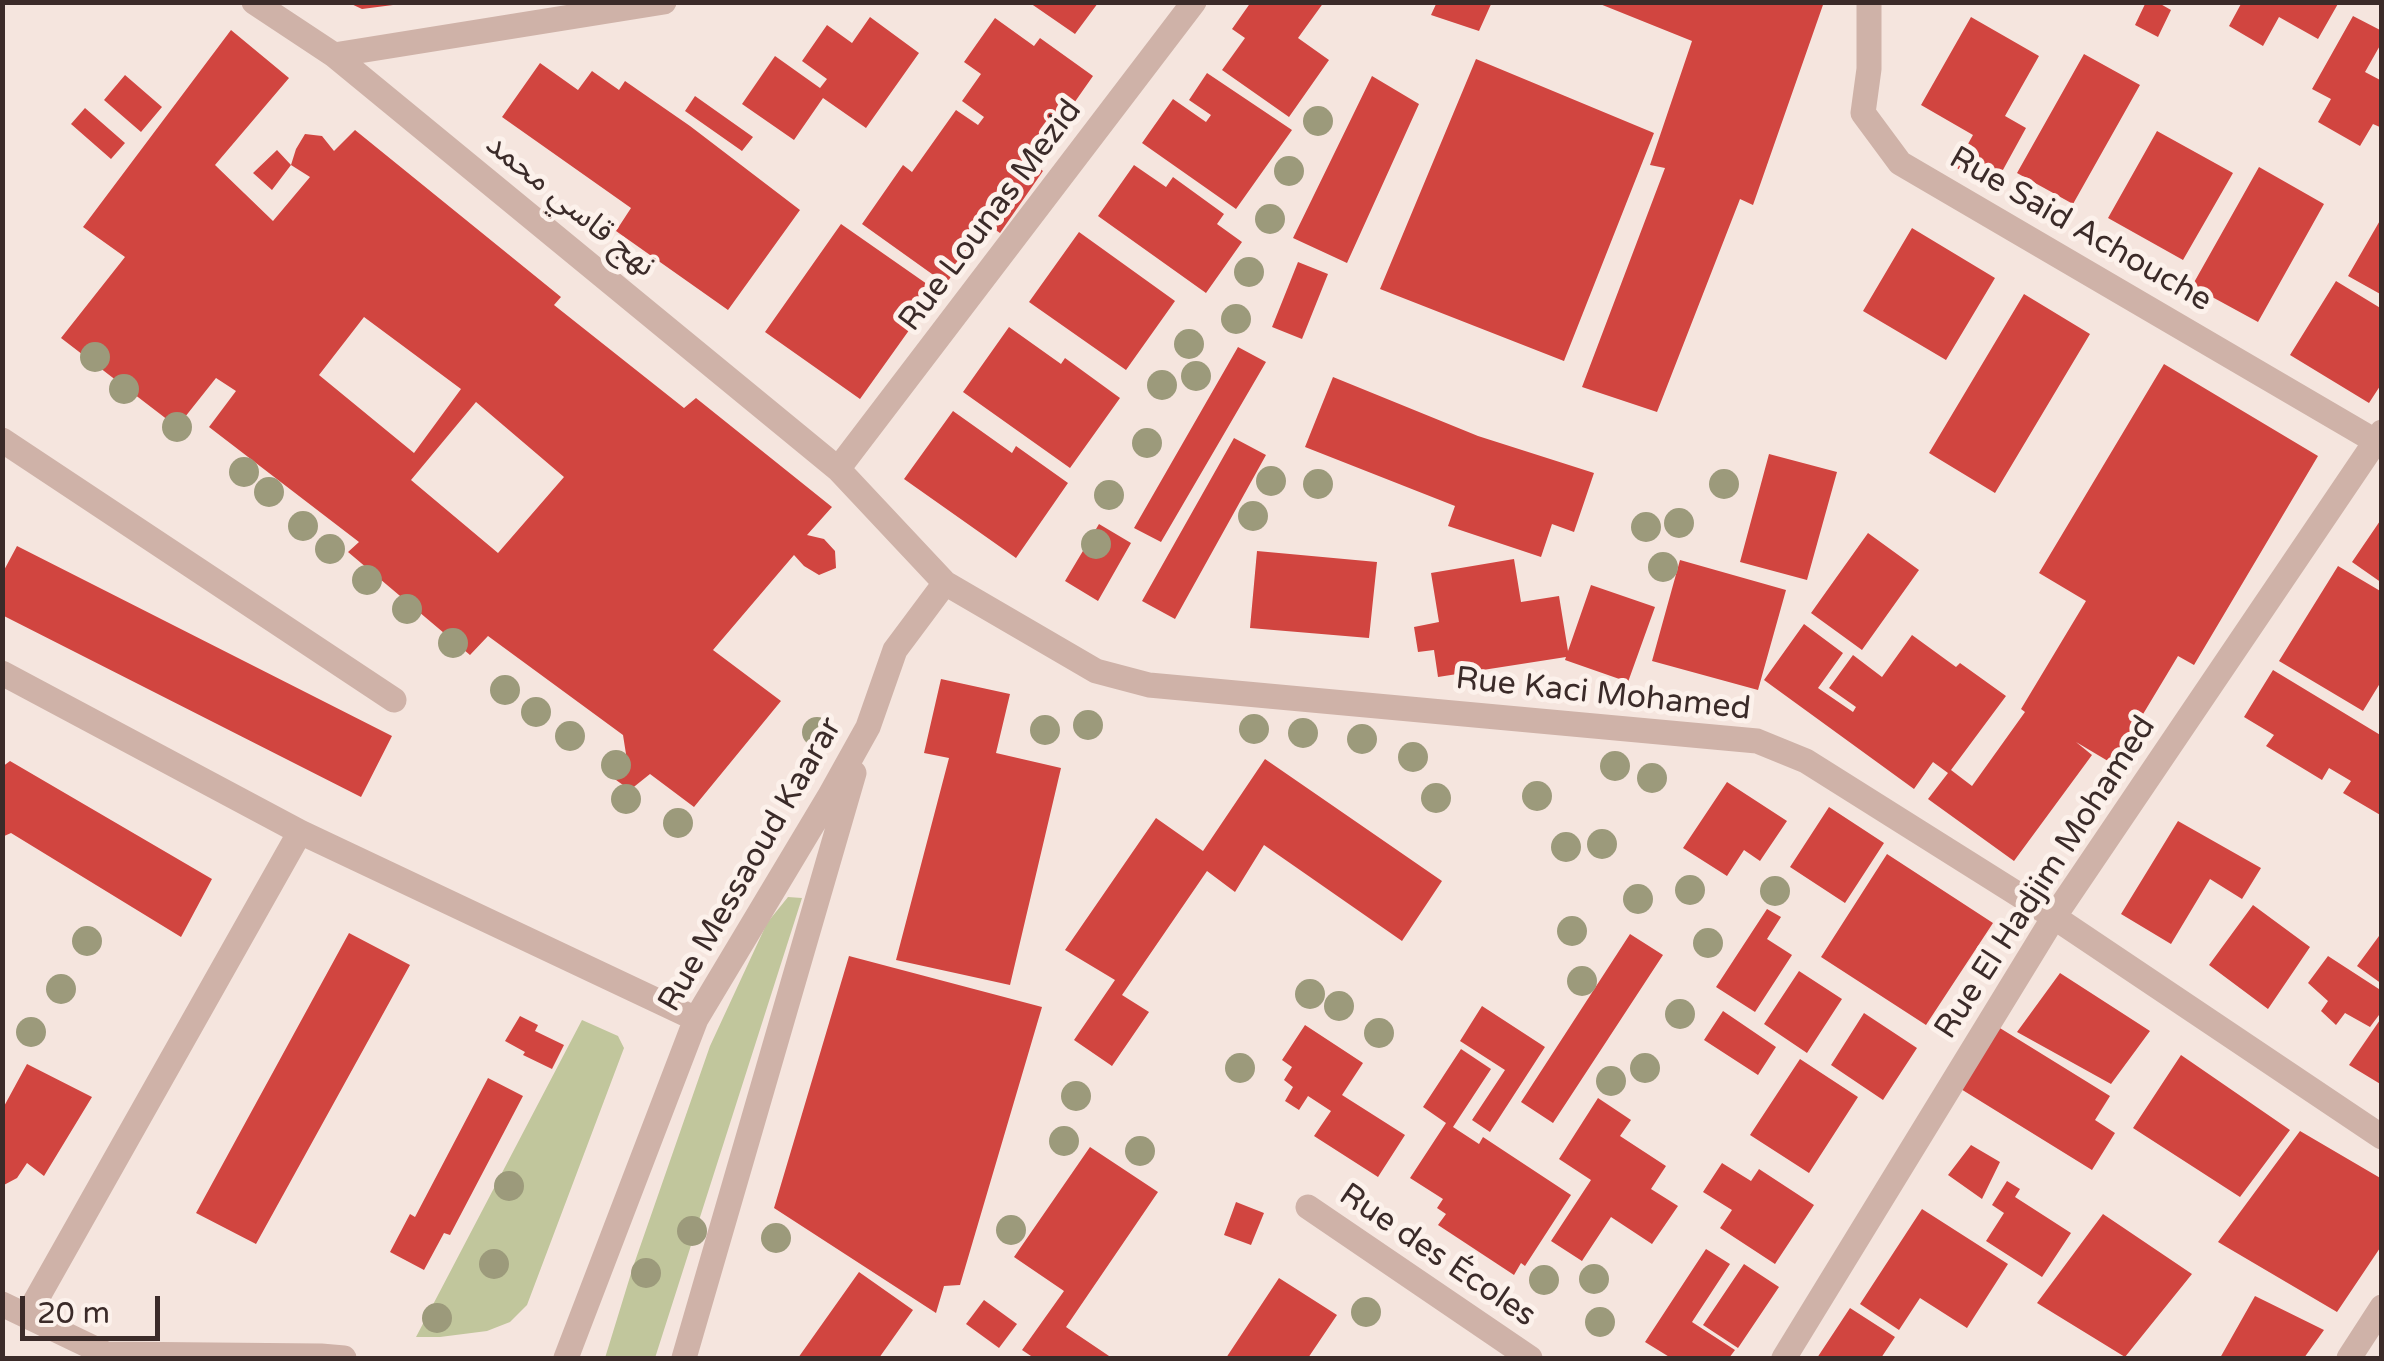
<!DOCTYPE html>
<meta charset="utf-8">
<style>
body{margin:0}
#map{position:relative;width:2384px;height:1361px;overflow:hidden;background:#f5e5de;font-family:"Varela Round",sans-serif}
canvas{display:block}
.frame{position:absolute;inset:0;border:5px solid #3b2b29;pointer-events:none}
.scale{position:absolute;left:20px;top:1296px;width:140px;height:45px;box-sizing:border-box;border:5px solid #3b2b29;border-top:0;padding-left:12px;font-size:30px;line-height:35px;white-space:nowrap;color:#3b2b29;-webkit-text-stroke:8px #fcf1eb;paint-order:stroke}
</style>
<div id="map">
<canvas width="2384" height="1361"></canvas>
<div class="frame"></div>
<div class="scale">20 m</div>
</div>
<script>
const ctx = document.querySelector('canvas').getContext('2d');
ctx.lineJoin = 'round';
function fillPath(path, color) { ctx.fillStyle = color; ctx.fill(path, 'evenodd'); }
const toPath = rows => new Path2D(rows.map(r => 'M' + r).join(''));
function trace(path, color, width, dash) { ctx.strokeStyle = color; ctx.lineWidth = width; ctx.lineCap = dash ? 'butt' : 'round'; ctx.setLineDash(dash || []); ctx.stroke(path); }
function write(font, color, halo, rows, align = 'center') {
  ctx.font = font + ' "Varela Round","Noto Sans Arabic",sans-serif'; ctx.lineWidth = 10; ctx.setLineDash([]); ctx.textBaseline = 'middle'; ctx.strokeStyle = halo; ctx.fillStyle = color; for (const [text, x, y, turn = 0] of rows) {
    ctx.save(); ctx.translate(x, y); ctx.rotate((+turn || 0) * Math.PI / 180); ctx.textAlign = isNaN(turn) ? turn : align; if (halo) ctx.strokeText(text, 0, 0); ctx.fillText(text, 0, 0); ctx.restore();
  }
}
fillPath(toPath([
 [788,897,802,898,655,1358,605,1358,633,1267,710,1046,767,923],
 [582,1020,618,1036,624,1048,527,1305,510,1322,487,1331,440,1337,416,1337]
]), '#c1c69c');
fillPath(toPath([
 [347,2,392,2,393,5,362,9],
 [1251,2,1324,2,1298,38,1329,60,1289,117,1222,70,1245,38,1232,29],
 [1437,2,1492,2,1479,31,1431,15],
 [1595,2,1824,2,1753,205,1740,199,1657,412,1582,387,1665,168,1650,165,1692,41],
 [2146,2,2157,2,2171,10,2158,37,2135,25],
 [2242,2,2339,2,2318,39,2279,17,2263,46,2229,26],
 [1030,3,1098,3,1075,34],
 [2353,16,2382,31,2382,42,2365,72,2382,81,2382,128,2373,124,2360,146,2318,122,2331,99,2312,89],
 [870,17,919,53,866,128,823,98,794,140,742,104,775,56,820,88,827,79,802,61,827,25,852,43],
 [1971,17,2039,56,2005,116,2026,128,1993,188,1955,167,1973,135,1921,105],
 [995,18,1034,46,1040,38,1093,76,1032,163,1043,171,1000,233,987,224,946,284,862,224,903,165,912,172,956,110,978,125,984,117,962,101,981,74,964,62],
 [231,30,289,78,215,165,273,221,310,177,291,165,272,190,253,173,277,150,291,165,296,149,305,134,322,136,334,151,355,130,561,297,554,305,684,408,696,398,832,507,807,535,824,539,835,551,836,568,819,575,804,566,794,555,713,650,781,701,694,807,650,774,630,790,609,775,626,754,623,735,488,636,470,655,348,552,359,542,209,427,236,391,216,378,177,427,61,338,125,257,83,227],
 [364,317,461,389,414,453,319,375],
 [476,402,564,477,498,553,411,480],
 [2084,54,2140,85,2073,204,2017,173],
 [1476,59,1654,133,1564,361,1380,289],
 [540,63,578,90,592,71,619,90,625,81,690,126,800,210,728,310,616,231,631,208,502,117],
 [1207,73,1292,130,1236,209,1142,143,1173,99,1206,122,1211,115,1189,100],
 [125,75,162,107,141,132,104,100],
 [1372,76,1419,104,1347,263,1293,238],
 [695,96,753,137,742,151,685,111],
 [85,108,125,143,111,159,71,124],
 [2157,131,2233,173,2183,260,2108,218],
 [1134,165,1166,187,1173,177,1224,214,1217,224,1242,242,1206,293,1098,216],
 [2259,167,2324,204,2258,322,2192,286],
 [2382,217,2382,295,2348,276],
 [841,224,937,291,860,399,765,332],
 [1912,228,1995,278,1946,360,1863,311],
 [1079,232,1175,301,1126,370,1029,302],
 [1298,262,1328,274,1302,339,1272,327],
 [2336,281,2382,309,2382,383,2369,403,2290,355],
 [2024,294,2090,334,1995,493,1929,453],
 [1009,327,1061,364,1065,358,1120,398,1070,468,963,392],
 [1238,347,1266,362,1161,542,1134,528],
 [2164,364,2318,456,2194,665,2178,656,2113,764,2076,742,2092,755,2014,861,1928,799,1948,773,1933,762,1914,789,1764,680,1804,624,1843,653,1818,688,1853,712,1856,707,1829,688,1853,655,1882,677,1912,635,1956,667,1960,663,2006,696,1951,770,1972,786,2025,712,2021,709,2086,601,2039,573],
 [1333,377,1478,436,1594,473,1574,532,1552,524,1541,557,1448,526,1455,506,1305,447],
 [953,411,1012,453,1016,446,1068,483,1016,558,904,479],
 [1234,438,1266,455,1175,619,1142,601],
 [1769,454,1837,472,1807,580,1740,562],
 [2382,518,2382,583,2352,562],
 [1099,524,1131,543,1098,601,1065,581],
 [1868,533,1919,570,1862,650,1811,613],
 [17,546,392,736,361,797,2,615,2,574],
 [1257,551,1377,562,1369,638,1250,628],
 [1514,559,1521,602,1559,596,1568,651,1591,585,1655,607,1628,682,1565,660,1566,657,1438,677,1434,650,1418,652,1414,627,1439,622,1431,573],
 [1680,560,1786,590,1758,690,1652,661],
 [2338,566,2382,592,2382,680,2363,711,2279,661],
 [2273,670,2382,736,2382,816,2343,793,2351,781,2329,768,2322,780,2266,746,2274,735,2244,717],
 [941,679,1010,694,996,753,1061,768,1010,985,896,960,949,758,924,753],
 [1265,759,1442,881,1402,941,1264,845,1235,892,1207,871,1122,995,1149,1012,1112,1066,1074,1040,1115,980,1065,950,1156,818,1203,851],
 [10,761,212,879,181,937,11,833,2,837,2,767],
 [1727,782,1787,821,1760,861,1744,850,1727,876,1683,848],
 [1829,807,1884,843,1845,903,1790,867],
 [2178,821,2261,868,2242,899,2210,879,2171,944,2121,914],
 [1887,854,1993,923,1926,1025,1821,957],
 [2253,905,2310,947,2268,1009,2209,965],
 [1767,909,1781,917,1767,939,1792,955,1755,1012,1716,987],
 [349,933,410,965,256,1244,196,1213],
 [1630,934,1663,955,1553,1123,1521,1102],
 [2379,936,2382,937,2382,984,2357,966],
 [849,956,1042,1007,960,1285,944,1286,936,1313,774,1208],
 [2328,956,2382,991,2382,1011,2370,1027,2345,1013,2336,1025,2321,1011,2328,1001,2308,983],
 [1799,971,1842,999,1807,1053,1764,1024],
 [2060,973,2150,1031,2111,1084,2017,1032],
 [1482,1006,1545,1047,1490,1132,1472,1120,1505,1070,1460,1041],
 [1723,1011,1776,1047,1758,1075,1704,1040],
 [1864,1013,1917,1048,1883,1100,1831,1065],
 [520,1016,538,1025,535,1031,564,1045,552,1069,523,1055,525,1052,505,1041],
 [2382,1017,2382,1085,2349,1065],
 [1305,1025,1363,1063,1342,1095,1405,1135,1378,1177,1314,1136,1331,1111,1308,1096,1299,1110,1285,1101,1293,1087,1284,1080,1292,1067,1282,1060],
 [1995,1025,2110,1096,2095,1120,2115,1133,2092,1170,1956,1086],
 [1461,1049,1491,1069,1453,1127,1479,1144,1483,1137,1571,1195,1525,1266,1521,1263,1514,1275,1438,1225,1446,1214,1437,1208,1443,1199,1410,1178,1446,1123,1423,1107],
 [2181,1055,2290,1130,2240,1197,2133,1128],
 [1800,1059,1858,1097,1809,1173,1750,1135],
 [27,1064,92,1097,44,1176,27,1163,17,1178,2,1186,2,1110],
 [488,1078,523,1096,450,1235,444,1233,424,1270,390,1252,410,1214,415,1217],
 [1598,1098,1631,1120,1620,1136,1666,1166,1651,1189,1678,1206,1652,1244,1611,1217,1582,1261,1551,1241,1591,1180,1559,1159],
 [2300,1131,2382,1179,2382,1245,2337,1312,2218,1242],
 [1971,1145,2000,1162,1982,1199,1948,1175],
 [1090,1147,1158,1192,1066,1327,1112,1358,1034,1358,1022,1350,1064,1291,1014,1257],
 [1722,1163,1751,1181,1759,1169,1814,1205,1775,1264,1720,1228,1732,1210,1703,1192],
 [2007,1181,2020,1189,2015,1197,2071,1233,2042,1277,1986,1241,2004,1213,1992,1205],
 [1236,1202,1264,1213,1251,1245,1224,1235],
 [1922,1209,2008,1264,1967,1328,1920,1298,1899,1330,1860,1304],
 [2103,1214,2192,1274,2125,1357,2037,1303],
 [1706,1249,1730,1264,1692,1322,1735,1350,1729,1358,1671,1358,1645,1342],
 [1744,1264,1779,1287,1738,1348,1703,1325],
 [859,1272,913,1310,879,1358,798,1358],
 [1279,1278,1337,1315,1308,1358,1226,1358],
 [2255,1296,2324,1330,2304,1358,2220,1358],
 [984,1300,1017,1324,999,1348,966,1324],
 [1850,1308,1895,1337,1881,1358,1817,1358]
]), '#d14540');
trace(toPath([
 [254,2,334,55,838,469,945,583,1096,671,1149,685,1757,741,1806,761,2054,917,2382,1137],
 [1869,2,1869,69,1863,113,1900,163,2382,445],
 [334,55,664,2],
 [2,440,394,700],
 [838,469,1194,2],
 [2,673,300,832,696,1019],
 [1308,1207,1530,1358],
 [2,1304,106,1354,321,1356,344,1358],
 [27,1316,300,832],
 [566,1358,696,1019,829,797,868,727,895,650,945,583],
 [684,1358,854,773],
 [1784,1358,2054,917,2382,432],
 [2349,1358,2382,1307]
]), '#cfb2a8', 25);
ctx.fillStyle = '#9c9a7b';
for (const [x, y] of [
 [1318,121],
 [1289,171],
 [1270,219],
 [1249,272],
 [1236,319],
 [1189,344],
 [95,357],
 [1196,376],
 [1162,385],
 [124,389],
 [177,427],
 [1147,443],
 [244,472],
 [1271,481],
 [1318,484],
 [1724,484],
 [269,492],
 [1109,495],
 [1253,516],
 [1679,523],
 [303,526],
 [1646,527],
 [1096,544],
 [330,549],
 [1663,567],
 [367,580],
 [407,609],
 [453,643],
 [505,690],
 [536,712],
 [1088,725],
 [1254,729],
 [1045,730],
 [817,732],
 [1303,733],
 [570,736],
 [1362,739],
 [1413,757],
 [616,765],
 [1615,766],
 [1652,778],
 [1537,796],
 [1436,798],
 [626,799],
 [678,823],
 [1602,844],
 [1566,847],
 [1690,890],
 [1775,891],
 [1638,899],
 [1572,931],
 [87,941],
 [1708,943],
 [1582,981],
 [61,989],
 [1310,994],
 [1339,1006],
 [1680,1014],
 [31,1032],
 [1379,1033],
 [1240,1068],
 [1645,1068],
 [1611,1081],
 [1076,1096],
 [1064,1141],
 [1140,1151],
 [509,1186],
 [1011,1230],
 [692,1231],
 [776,1238],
 [494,1264],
 [646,1273],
 [1594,1279],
 [1544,1280],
 [1366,1312],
 [437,1318],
 [1600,1322]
]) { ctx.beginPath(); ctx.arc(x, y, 15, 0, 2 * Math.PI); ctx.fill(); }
write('32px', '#3b2b29', '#fcf1eb', [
 ["نهج قاسي محمد",570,206,39],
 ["Rue Lounas Mezid",991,216,-53],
 ["Rue Said Achouche",2080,230,30],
 ["Rue Kaci Mohamed",1603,695,6],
 ["Rue Messaoud Kaarar",751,865,-60],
 ["Rue El Hadjim Mohamed",2046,878,-57],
 ["Rue des Écoles",1437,1256,34]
]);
</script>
